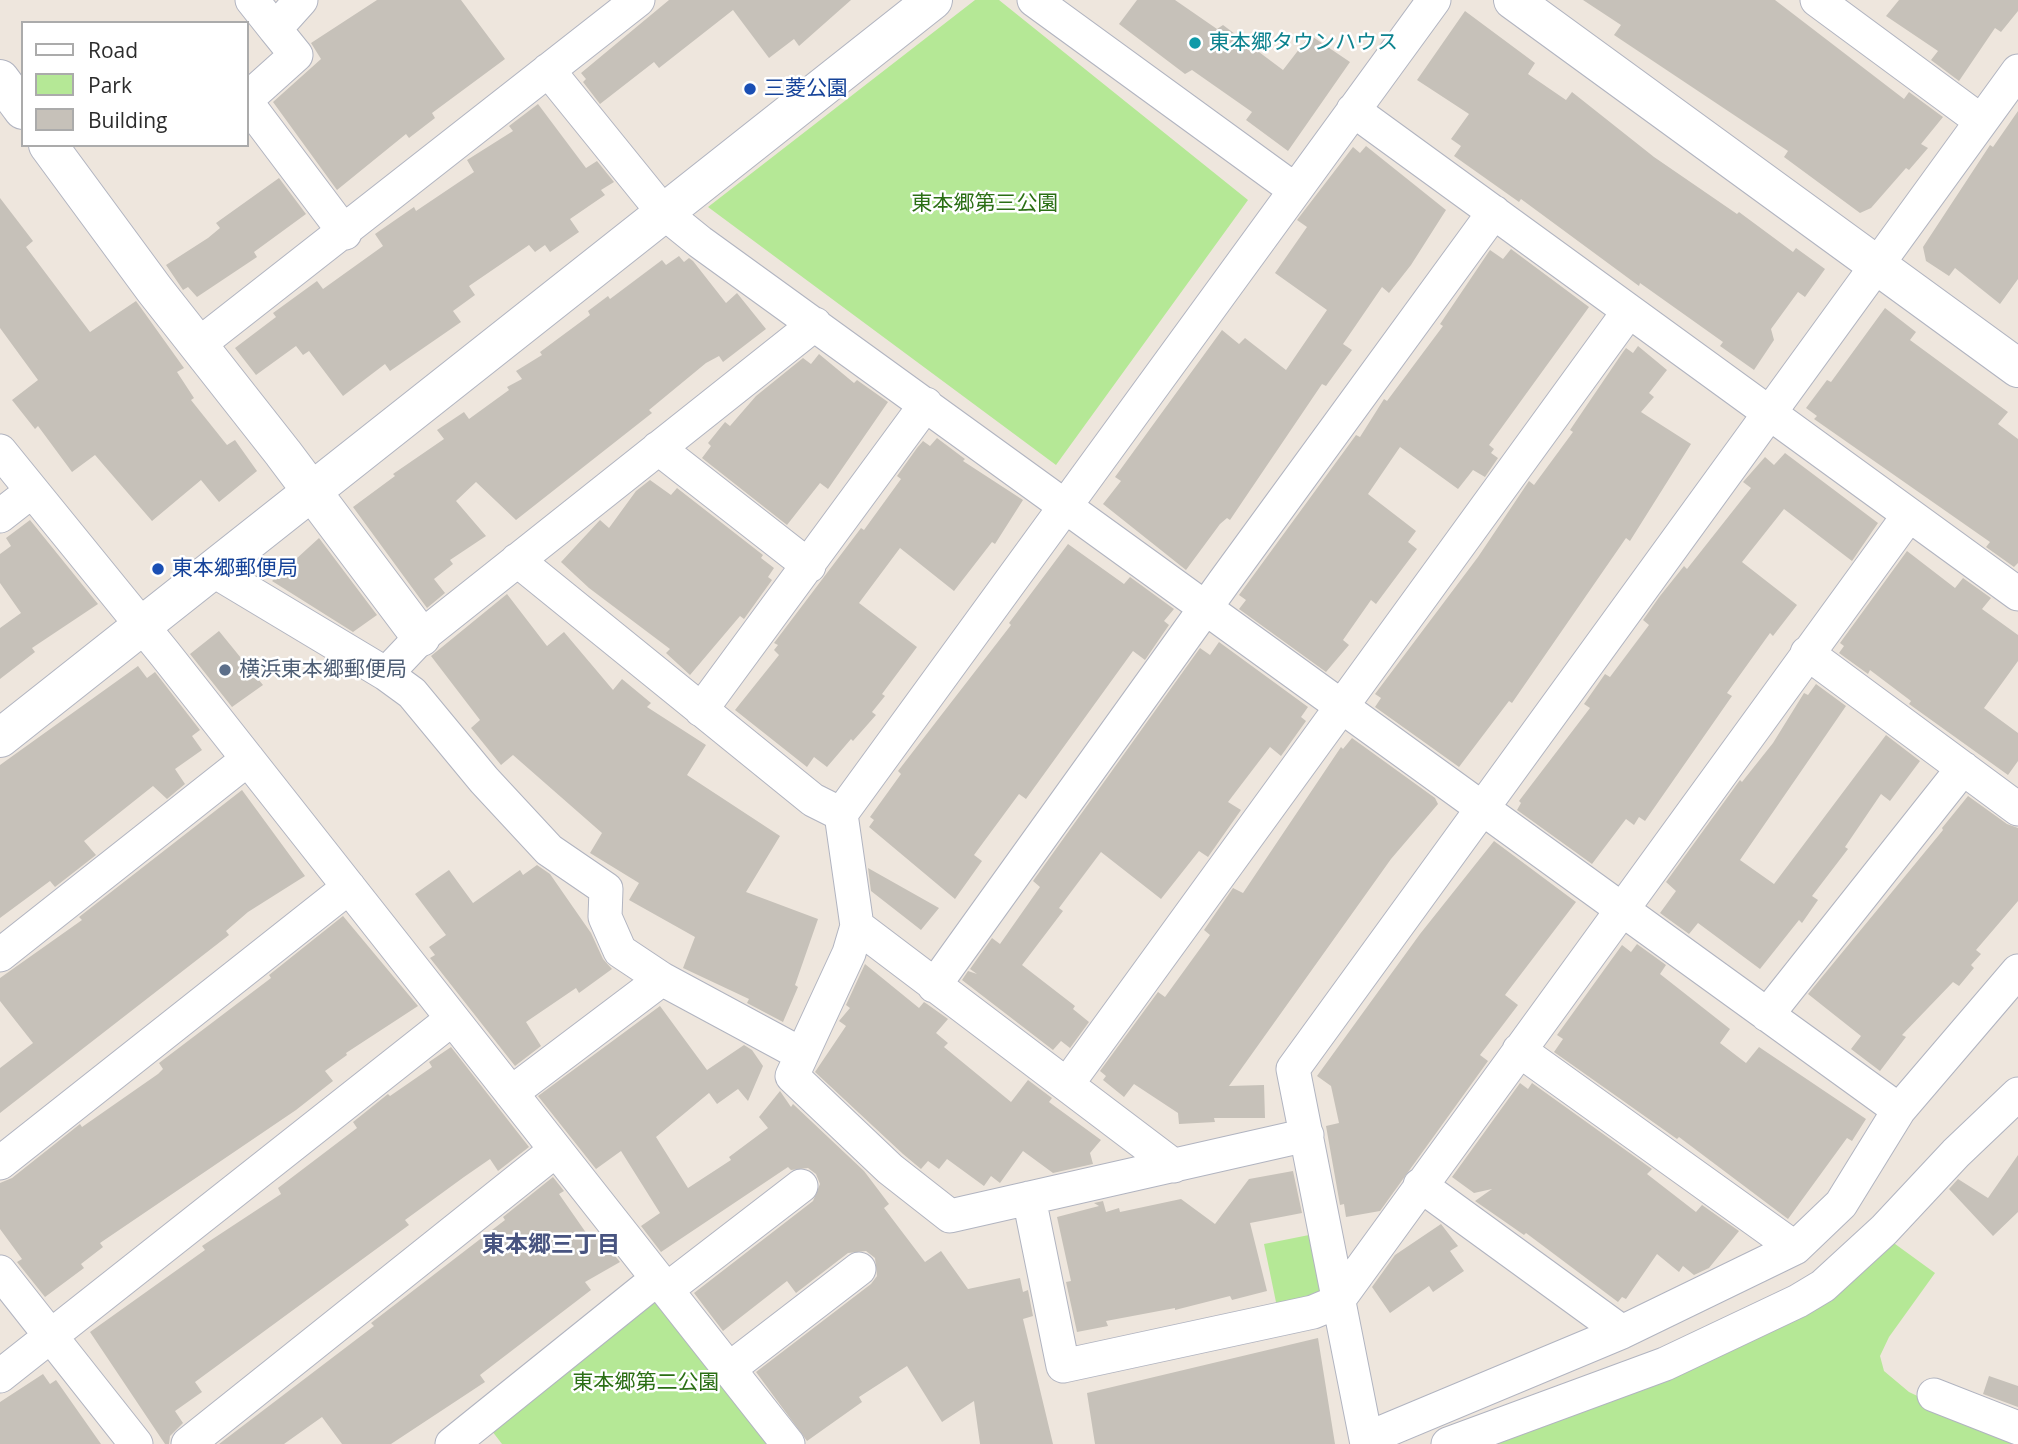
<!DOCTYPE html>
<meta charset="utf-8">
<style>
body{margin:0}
#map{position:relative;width:2018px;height:1444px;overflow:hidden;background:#eee6dd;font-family:"Open Sans",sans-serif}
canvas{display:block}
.legend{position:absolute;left:21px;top:21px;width:228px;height:126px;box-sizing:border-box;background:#fff;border:2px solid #ababab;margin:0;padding:9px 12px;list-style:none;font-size:21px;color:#2c2c2c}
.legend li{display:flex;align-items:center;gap:14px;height:35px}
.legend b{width:35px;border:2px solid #ababab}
</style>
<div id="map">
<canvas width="2018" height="1444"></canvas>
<ul class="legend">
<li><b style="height:9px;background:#fff"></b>Road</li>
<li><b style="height:19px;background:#b5e896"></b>Park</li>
<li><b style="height:19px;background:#c6c1b9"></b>Building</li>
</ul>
</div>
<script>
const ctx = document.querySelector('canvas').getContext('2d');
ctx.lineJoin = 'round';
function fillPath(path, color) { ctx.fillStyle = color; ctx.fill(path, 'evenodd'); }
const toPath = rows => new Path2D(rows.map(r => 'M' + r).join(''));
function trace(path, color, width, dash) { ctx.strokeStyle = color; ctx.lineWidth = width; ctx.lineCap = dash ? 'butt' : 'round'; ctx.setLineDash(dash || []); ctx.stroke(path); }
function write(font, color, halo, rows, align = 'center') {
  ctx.font = font + ' "Open Sans","Noto Sans JP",sans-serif'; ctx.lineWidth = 5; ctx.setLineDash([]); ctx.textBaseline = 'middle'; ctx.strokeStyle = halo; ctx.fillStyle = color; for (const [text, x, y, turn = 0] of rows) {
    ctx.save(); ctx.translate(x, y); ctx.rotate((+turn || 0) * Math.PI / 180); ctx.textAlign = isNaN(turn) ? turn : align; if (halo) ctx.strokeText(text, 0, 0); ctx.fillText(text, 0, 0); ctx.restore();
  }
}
fillPath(toPath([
 [975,0,999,0,1248,200,1056,465,708,207],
 [1309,1235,1321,1298,1277,1307,1264,1244],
 [1891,1241,1935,1273,1889,1337,1880,1356,1884,1371,1909,1392,2018,1444,1492,1444],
 [656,1298,769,1444,502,1444,492,1431]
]), '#b5e896');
fillPath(toPath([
 [377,0,461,0,505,59,432,113,435,118,409,138,406,134,337,190,273,102,321,59,311,43],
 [669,0,851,0,799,46,794,39,769,58,733,10,659,68,654,62,600,104,583,82,586,79,581,73],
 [1137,0,1175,0,1217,29,1223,25,1283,70,1310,35,1350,62,1288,151,1246,120,1252,112,1192,70,1185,74,1119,24],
 [1583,0,1775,0,1904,99,1909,92,1943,117,1921,144,1928,148,1909,170,1906,168,1871,208,1860,213,1784,157,1788,151,1614,35,1621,25],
 [1899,0,2018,0,2018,11,2001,32,1995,28,1959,81,1931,60,1938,51,1886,16],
 [1465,11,1535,63,1528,74,1566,100,1572,92,1654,157,1737,214,1739,212,1793,252,1796,248,1825,269,1805,297,1798,292,1771,329,1774,340,1754,370,1720,346,1723,342,1640,283,1639,286,1521,199,1519,202,1454,156,1461,146,1451,139,1469,114,1417,80],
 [538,104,586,168,597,161,614,182,601,190,605,195,570,219,579,232,550,252,545,245,535,252,529,245,469,286,475,295,453,311,461,322,390,371,385,364,343,396,309,351,303,355,296,346,256,375,235,348,276,317,273,313,317,281,323,289,383,246,375,234,414,207,416,211,474,172,467,160,513,131,509,126],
 [2018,111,2018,279,2000,304,1955,268,1949,276,1926,261,1923,247,1990,145,1993,147],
 [1366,146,1446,210,1411,265,1389,293,1382,287,1343,344,1352,350,1326,386,1322,384,1230,520,1227,518,1220,524,1186,570,1103,504,1121,481,1115,477,1222,330,1239,344,1245,338,1286,370,1327,310,1275,273,1307,227,1297,220,1353,147,1360,153],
 [279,178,306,214,254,252,257,257,197,297,188,287,183,290,166,265,208,238,220,228,216,223],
 [0,198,33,241,26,247,90,332,136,301,184,368,177,372,194,398,191,400,227,445,235,440,257,471,219,502,201,480,152,521,95,455,72,472,38,426,35,429,12,400,38,380,0,328],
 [1511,249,1589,307,1489,445,1494,449,1491,453,1498,458,1485,477,1473,470,1458,489,1400,447,1368,494,1416,531,1408,542,1417,549,1376,604,1371,600,1343,640,1349,645,1326,672,1239,609,1246,600,1239,595,1356,435,1360,437,1384,399,1387,401,1443,326,1440,324,1490,250,1503,259],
 [679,256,684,262,689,258,693,261,726,303,737,293,766,329,723,362,719,356,706,363,649,410,652,413,516,520,476,482,456,501,486,536,450,560,453,564,434,579,445,593,427,608,353,507,395,476,393,474,444,439,437,430,464,412,469,419,509,390,507,387,522,379,516,371,542,355,540,352,590,315,588,311,608,296,610,299,662,260,666,265],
 [1885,308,1916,332,1910,340,2008,412,1998,424,2018,439,2018,563,2014,567,1986,547,1990,542,1814,419,1817,416,1806,408,1827,380,1831,382],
 [1638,346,1667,370,1649,393,1654,397,1641,412,1691,444,1630,541,1626,538,1512,703,1509,701,1459,767,1375,707,1381,698,1375,694,1478,557,1529,481,1534,485,1573,432,1570,430,1623,352,1626,348,1633,353],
 [819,354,854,383,857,380,888,402,828,489,820,483,787,525,702,458,711,446,708,443,725,422,730,426,756,396,803,358,811,364],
 [937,438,965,459,963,461,1023,500,995,544,992,542,954,591,900,548,859,603,917,647,882,694,885,696,872,712,876,715,853,741,851,739,827,767,814,757,807,767,735,710,779,655,774,650,778,645,774,643,861,528,864,530,901,479,897,476,917,448,923,441,930,446],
 [1785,453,1878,523,1852,561,1784,509,1742,562,1797,605,1773,636,1770,633,1727,693,1732,696,1645,821,1639,817,1634,825,1626,819,1592,864,1517,810,1521,803,1519,801,1590,708,1584,704,1605,674,1610,677,1649,625,1643,620,1660,596,1684,566,1687,569,1751,488,1743,482,1765,457,1774,465],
 [650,480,671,495,677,488,763,555,761,558,774,568,768,577,772,580,744,619,740,616,690,675,666,653,670,649,589,588,561,562,600,520,609,528,636,491],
 [30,520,98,604,32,648,35,652,0,679,0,628,21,613,0,583,0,554,11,546,6,538],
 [319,538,377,615,353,632,272,581],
 [1068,544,1124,584,1130,577,1174,609,1164,621,1169,625,1145,660,1133,651,1026,799,1019,794,974,855,982,861,955,899,869,827,874,820,870,817,901,774,898,771,1011,625,1009,623],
 [1907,551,1955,588,1963,578,1991,598,1982,609,2018,635,2018,661,1984,708,2018,733,2018,761,2008,775,1909,704,1911,701,1870,670,1868,674,1839,653,1844,646,1840,643],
 [507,594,547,646,564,632,613,690,622,679,651,703,647,707,706,745,687,775,780,836,746,892,818,919,795,985,798,987,783,1022,747,1003,749,999,683,968,695,937,629,900,639,883,590,853,602,833,513,755,501,765,471,728,480,720,431,656],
 [219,631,263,685,232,707,190,654],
 [1219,642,1308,707,1301,717,1306,721,1281,756,1270,747,1228,802,1241,810,1208,857,1199,851,1161,899,1101,852,1059,908,1063,911,1022,965,1075,1006,1073,1009,1089,1022,1070,1048,1061,1041,1053,1050,962,980,968,971,977,974,970,969,992,938,1000,944,1040,887,1033,881,1200,648,1210,655],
 [138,666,147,678,155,672,200,730,192,736,202,750,175,769,185,784,167,799,153,786,84,841,96,855,55,887,50,881,0,918,0,765],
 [1816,684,1846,706,1740,860,1774,884,1886,735,1920,761,1890,801,1881,794,1845,847,1848,849,1812,896,1818,900,1802,923,1799,920,1760,969,1698,923,1689,934,1660,913,1676,891,1666,882,1740,780,1742,782,1773,743,1804,693,1808,695],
 [1352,738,1435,798,1438,804,1391,859,1229,1086,1264,1085,1265,1118,1214,1118,1215,1122,1179,1124,1178,1113,1134,1084,1124,1097,1103,1080,1106,1076,1100,1071,1158,992,1165,997,1210,935,1204,930,1233,888,1243,893,1341,747,1343,749],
 [242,790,305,876,248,912,226,931,229,935,0,1113,0,1068,33,1043,0,1001,0,978,82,920,79,917],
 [1968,796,2007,824,2018,828,2018,901,1976,950,1981,954,1971,965,1974,968,1959,986,1953,982,1902,1035,1906,1037,1880,1071,1851,1049,1861,1036,1808,994,1943,830,1942,828],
 [1494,841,1576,902,1505,995,1518,1005,1480,1055,1488,1061,1380,1211,1346,1217,1344,1204,1340,1205,1326,1126,1339,1123,1331,1086,1317,1076,1420,934],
 [537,865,550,874,591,933,603,959,612,969,579,993,576,988,526,1022,541,1046,515,1066,430,958,435,955,429,947,446,935,415,894,449,870,473,903,520,870,523,875],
 [868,868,939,908,921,930,871,891],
 [343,916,418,1006,346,1053,347,1055,325,1071,333,1081,296,1110,100,1243,103,1247,81,1264,84,1268,45,1297,17,1262,22,1259,0,1229,0,1183,12,1178,80,1124,82,1127,158,1074,163,1069,159,1063,271,978,269,975],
 [1637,944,1666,965,1660,974,1730,1029,1720,1043,1746,1063,1759,1047,1866,1119,1852,1141,1847,1138,1788,1219,1679,1137,1677,1139,1554,1052,1563,1039,1557,1035,1622,945,1631,952],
 [865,964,919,1008,924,1002,927,1004,948,1019,936,1033,948,1043,944,1047,1011,1102,1028,1080,1052,1098,1049,1102,1101,1140,1090,1153,1093,1164,1053,1173,1023,1151,1000,1183,991,1176,984,1186,947,1159,939,1169,928,1161,921,1169,903,1154,815,1072,846,1026,839,1021,850,1008,846,1005],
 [660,1006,707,1070,744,1045,752,1050,763,1066,748,1101,738,1089,717,1104,709,1093,656,1137,688,1188,731,1160,729,1157,768,1128,759,1117,780,1091,791,1107,793,1104,864,1171,889,1204,884,1208,925,1262,941,1251,968,1289,1020,1278,1023,1292,1028,1290,1033,1316,1023,1319,1053,1444,980,1444,974,1401,942,1422,907,1366,859,1397,862,1402,807,1441,756,1372,871,1284,877,1276,875,1258,866,1251,848,1253,796,1293,787,1281,723,1331,694,1293,813,1201,820,1184,816,1174,808,1168,791,1170,788,1167,661,1252,641,1226,660,1213,621,1151,596,1169,538,1096],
 [451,1047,529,1147,498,1171,490,1159,464,1177,405,1220,409,1225,195,1382,202,1392,175,1411,183,1423,170,1436,169,1444,165,1444,90,1332,205,1250,202,1246,281,1194,278,1188,357,1128,353,1122,388,1094,390,1096,432,1067,429,1062],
 [1520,1083,1528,1089,1532,1083,1652,1169,1647,1174,1696,1212,1702,1205,1739,1231,1709,1268,1694,1275,1683,1266,1679,1272,1657,1254,1626,1299,1622,1297,1618,1302,1526,1233,1524,1235,1475,1201,1492,1189,1474,1193,1452,1177],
 [2018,1155,2018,1212,1993,1236,1949,1189,1958,1179,1988,1198],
 [1293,1171,1302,1213,1250,1223,1267,1291,1232,1300,1230,1296,1175,1310,1175,1308,1106,1321,1108,1326,1077,1332,1066,1282,1071,1281,1057,1217,1099,1206,1094,1203,1103,1201,1106,1212,1119,1208,1120,1212,1181,1199,1215,1224,1249,1179],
 [553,1177,564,1191,559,1194,589,1237,596,1232,620,1262,585,1282,591,1290,480,1375,485,1382,391,1444,342,1444,322,1417,284,1444,219,1444,374,1326,371,1323,505,1220,503,1217],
 [1441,1224,1458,1246,1450,1251,1464,1271,1433,1292,1429,1286,1390,1313,1372,1287,1395,1255],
 [1318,1338,1335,1444,1095,1444,1087,1393],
 [43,1374,50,1384,56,1380,101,1444,0,1444,0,1402],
 [1989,1376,2018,1386,2018,1407,1983,1394]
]), '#c6c1b9');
const minor = toPath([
 [252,0,275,29],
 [1034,0,1295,190],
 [1817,0,1981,121],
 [548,70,663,212,700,242,1899,1110],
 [247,99,296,55,275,29,301,0],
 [247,103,345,233],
 [1353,110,2018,594],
 [198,345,638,0],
 [658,448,809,566],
 [0,451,165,654,788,1444],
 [0,516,32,491],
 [517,560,813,800,841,814],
 [211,569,386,674,412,693,484,780,549,850,606,889,605,917,620,951,662,979,801,1054],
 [1807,653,2018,809],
 [386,674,421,637,815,324],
 [701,710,926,404],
 [857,926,1174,1166],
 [0,955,248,759],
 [934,986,1224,582,1494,212],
 [1767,1015,1963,768],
 [1519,1050,1795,1248],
 [1068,1083,1629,311],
 [511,1093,662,979],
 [1307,1135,950,1216,890,1169,792,1076,849,953,857,926,841,814,1434,0],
 [0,1163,349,887],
 [1420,1185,1622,1332],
 [1029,1198,1063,1366,1313,1312,1337,1302,1909,515],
 [0,1272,136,1444],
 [666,1290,801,1186],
 [729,1369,859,1269],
 [0,1376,452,1019],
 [1934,1395,2018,1428],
 [1366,1439,1622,1332,1795,1248,1841,1204,1899,1110,2018,971],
 [188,1444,556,1150],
 [452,1444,657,1279],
 [1367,1444,1293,1069,2018,71],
 [1448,1444,1665,1364,1798,1301,1823,1286,1884,1230,1956,1153,2018,1094]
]);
const tertiary = toPath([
 [1513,0,2018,368],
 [0,79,23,110],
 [48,145,154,289,283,453,421,637],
 [0,738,933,0]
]);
trace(minor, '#b1b4c0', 35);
trace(tertiary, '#b1b4c0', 40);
trace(minor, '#fff', 33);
trace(tertiary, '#fff', 38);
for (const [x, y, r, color] of [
 [1195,43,7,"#0f9aa8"],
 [750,89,7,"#1a4fb4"],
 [158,569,7,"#1a4fb4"],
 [225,670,7,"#5c6f8a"]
]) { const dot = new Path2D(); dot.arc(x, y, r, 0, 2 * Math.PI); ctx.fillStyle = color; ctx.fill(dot); trace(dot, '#fff', 2.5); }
write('21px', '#0d838f', '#fff', [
 ["東本郷タウンハウス",1209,43]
], 'left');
write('21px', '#164399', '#fff', [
 ["三菱公園",764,89],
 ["東本郷郵便局",172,569]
], 'left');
write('21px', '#2b6f15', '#fff', [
 ["東本郷第三公園",985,204],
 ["東本郷第二公園",646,1383]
]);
write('21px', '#4e5e75', '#fff', [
 ["横浜東本郷郵便局",239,670]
], 'left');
write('bold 23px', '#485480', '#fff', [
 ["東本郷三丁目",551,1245]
]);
</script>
